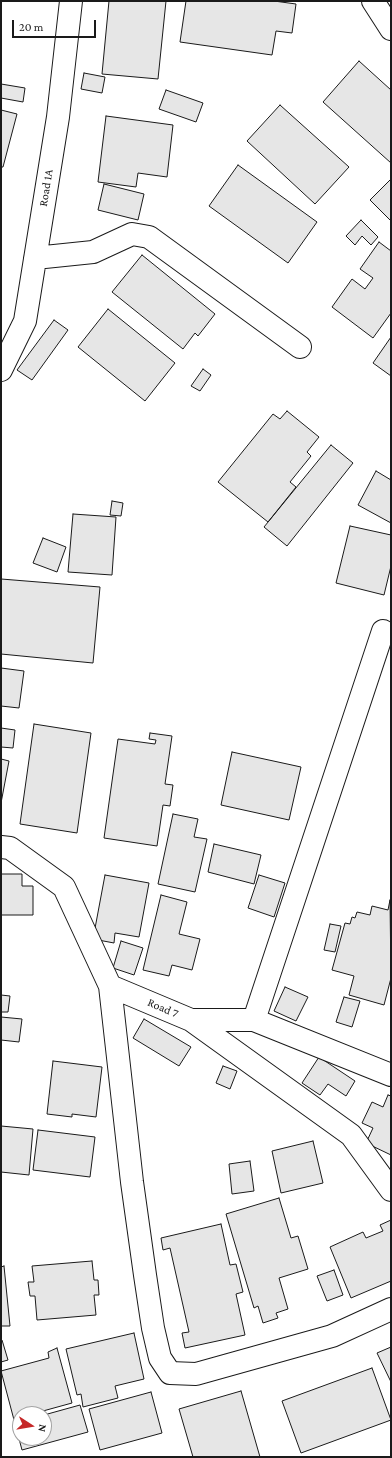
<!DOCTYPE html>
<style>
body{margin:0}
#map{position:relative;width:392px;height:1458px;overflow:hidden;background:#fff;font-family:"Crimson Pro",serif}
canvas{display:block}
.frame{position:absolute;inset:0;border:2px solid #1a1a1a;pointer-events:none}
.north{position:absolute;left:12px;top:1406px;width:40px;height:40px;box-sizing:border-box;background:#fff;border:1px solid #a3a3a3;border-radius:50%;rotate:102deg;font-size:11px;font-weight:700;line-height:16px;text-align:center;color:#1a1a1a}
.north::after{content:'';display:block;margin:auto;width:14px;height:18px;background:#c62828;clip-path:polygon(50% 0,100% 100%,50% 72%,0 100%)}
.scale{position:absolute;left:12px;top:20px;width:84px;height:18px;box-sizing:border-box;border:2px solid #1a1a1a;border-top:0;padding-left:5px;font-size:12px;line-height:14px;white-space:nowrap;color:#1a1a1a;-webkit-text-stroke:3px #fff;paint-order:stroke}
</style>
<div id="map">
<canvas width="392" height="1458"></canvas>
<div class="frame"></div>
<div class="north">N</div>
<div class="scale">20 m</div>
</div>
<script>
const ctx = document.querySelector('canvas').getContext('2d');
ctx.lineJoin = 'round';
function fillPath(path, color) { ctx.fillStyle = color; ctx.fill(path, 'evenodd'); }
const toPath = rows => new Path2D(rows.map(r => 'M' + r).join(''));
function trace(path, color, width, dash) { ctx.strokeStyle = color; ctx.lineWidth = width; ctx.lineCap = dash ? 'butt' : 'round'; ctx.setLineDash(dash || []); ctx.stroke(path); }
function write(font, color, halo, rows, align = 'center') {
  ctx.font = font + ' "Crimson Pro",serif'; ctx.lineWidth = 3; ctx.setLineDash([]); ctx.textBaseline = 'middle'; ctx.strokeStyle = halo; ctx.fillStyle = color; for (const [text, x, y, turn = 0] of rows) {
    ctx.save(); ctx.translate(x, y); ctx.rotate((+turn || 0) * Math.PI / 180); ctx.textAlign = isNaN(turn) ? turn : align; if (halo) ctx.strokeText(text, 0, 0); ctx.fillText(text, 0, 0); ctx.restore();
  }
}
const building = toPath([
 [109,1,166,1,158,79,102,74,109,1],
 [186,1,274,1,296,4,292,33,276,31,272,55,180,42,186,1],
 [359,61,391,90,391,163,323,102,359,61],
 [84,73,105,77,102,93,81,89,84,73],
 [1,84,25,88,23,102,1,98,1,84],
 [166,90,203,103,196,122,159,109,166,90],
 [280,105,349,167,315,204,247,141,280,105],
 [1,110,17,114,3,167,1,167,1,110],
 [106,116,173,125,167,177,138,173,136,187,98,182,106,116],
 [238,165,317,222,288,263,209,206,238,165],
 [391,179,391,221,370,200,391,179],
 [104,184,144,194,138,220,98,210,104,184],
 [361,220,378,237,371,245,362,236,355,245,346,236,361,220],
 [379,242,391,251,391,313,373,338,332,307,352,279,365,289,373,278,360,269,379,242],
 [142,255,215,314,198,336,195,333,183,349,112,292,142,255],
 [108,309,175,363,145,401,78,347,108,309],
 [54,320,68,330,32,380,17,370,54,320],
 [391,337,391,376,373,363,391,337],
 [203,369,211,375,200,391,191,386,203,369],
 [287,411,319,437,307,452,311,456,290,482,296,487,268,522,218,482,273,414,280,419,287,411],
 [331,445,353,463,287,546,264,527,331,445],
 [376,471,391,480,391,523,358,505,376,471],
 [112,501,123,503,121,516,110,515,112,501],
 [73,514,116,517,112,575,68,572,73,514],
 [350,526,391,535,391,566,384,595,336,583,350,526],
 [43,538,66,547,57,572,33,563,43,538],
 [1,579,100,587,93,663,1,654,1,579],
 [1,668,24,671,19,708,1,706,1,668],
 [34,724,91,733,77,833,20,824,34,724],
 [1,728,15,730,13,748,1,747,1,728],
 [150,733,172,736,165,784,173,785,170,806,163,805,157,846,104,838,118,739,155,744,156,740,149,739,150,733],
 [232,752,301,767,289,820,221,805,232,752],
 [1,759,9,761,1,803,1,759],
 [173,814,198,819,194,837,207,839,195,892,158,884,173,814],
 [214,844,261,855,254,884,208,872,214,844],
 [1,874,22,874,22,886,33,886,33,915,1,915,1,874],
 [105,875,149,883,139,937,115,933,114,943,93,939,105,875],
 [259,875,285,883,274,917,248,908,259,875],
 [161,895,187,902,179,934,200,939,192,970,172,965,169,976,143,970,161,895],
 [390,900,391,978,384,1005,349,995,354,976,332,970,345,923,350,924,352,917,355,918,357,912,370,915,372,906,388,910,390,900],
 [330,924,341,926,335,952,324,950,330,924],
 [121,941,143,948,134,975,113,968,121,941],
 [285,987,308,997,296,1021,274,1011,285,987],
 [1,995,10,996,8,1012,1,1012,1,995],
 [344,997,360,1001,352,1027,336,1022,344,997],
 [1,1017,22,1019,19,1042,1,1040,1,1017],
 [144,1019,191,1047,179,1066,133,1038,144,1019],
 [319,1057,355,1081,346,1096,328,1084,320,1095,302,1083,319,1057],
 [53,1061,102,1067,96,1117,72,1114,72,1117,47,1114,53,1061],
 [223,1066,237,1071,230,1089,216,1083,223,1066],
 [388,1095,391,1096,391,1155,366,1143,373,1128,362,1123,372,1102,383,1107,388,1095],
 [1,1126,33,1129,29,1175,1,1172,1,1126],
 [38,1130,95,1137,90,1177,33,1170,38,1130],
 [313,1141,323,1183,281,1193,272,1151,313,1141],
 [250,1161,254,1191,232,1194,229,1164,250,1161],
 [279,1198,291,1238,298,1236,308,1269,279,1278,288,1309,276,1313,278,1318,263,1323,258,1306,254,1308,226,1214,279,1198],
 [391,1220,391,1281,351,1298,330,1247,363,1232,366,1238,383,1231,380,1225,391,1220],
 [221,1224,230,1265,236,1264,243,1292,236,1294,245,1335,185,1348,182,1333,189,1332,170,1248,163,1250,161,1238,221,1224],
 [92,1261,94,1280,98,1280,99,1295,94,1295,96,1315,37,1320,35,1296,30,1296,28,1282,34,1282,32,1266,92,1261],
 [4,1266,10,1326,1,1326,1,1267,4,1266],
 [334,1270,343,1295,327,1301,317,1276,334,1270],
 [134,1333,144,1379,115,1386,118,1398,83,1407,81,1394,77,1395,66,1349,134,1333],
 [1,1340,2,1340,8,1360,1,1362,1,1340],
 [391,1347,391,1382,377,1353,391,1347],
 [57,1348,72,1403,32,1414,20,1414,20,1438,44,1438,44,1415,80,1405,88,1432,22,1450,1,1371,49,1358,48,1352,57,1348],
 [372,1368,391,1420,301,1453,282,1401,372,1368],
 [241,1391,260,1457,193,1457,179,1409,241,1391],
 [151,1392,162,1433,100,1450,89,1409,151,1392]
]);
fillPath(building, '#e6e6e6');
trace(building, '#1a1a1a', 1);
const street = toPath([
 [373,1,391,29],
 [35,258,93,252,132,234,149,237,300,347],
 [1,370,25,321,58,117,71,1],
 [1,847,10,848,64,887,110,986,191,1020,254,1020,391,1075],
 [110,986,132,1182,145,1275,153,1328,160,1358,170,1373,196,1374,332,1336,391,1309],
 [191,1020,351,1135,391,1190],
 [254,1020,383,631]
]);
trace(street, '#1a1a1a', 24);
trace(street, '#fff', 22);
write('12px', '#1a1a1a', '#fff', [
 ["Road 1A",46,188,-81],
 ["Road 7",163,1008,23]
]);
</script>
